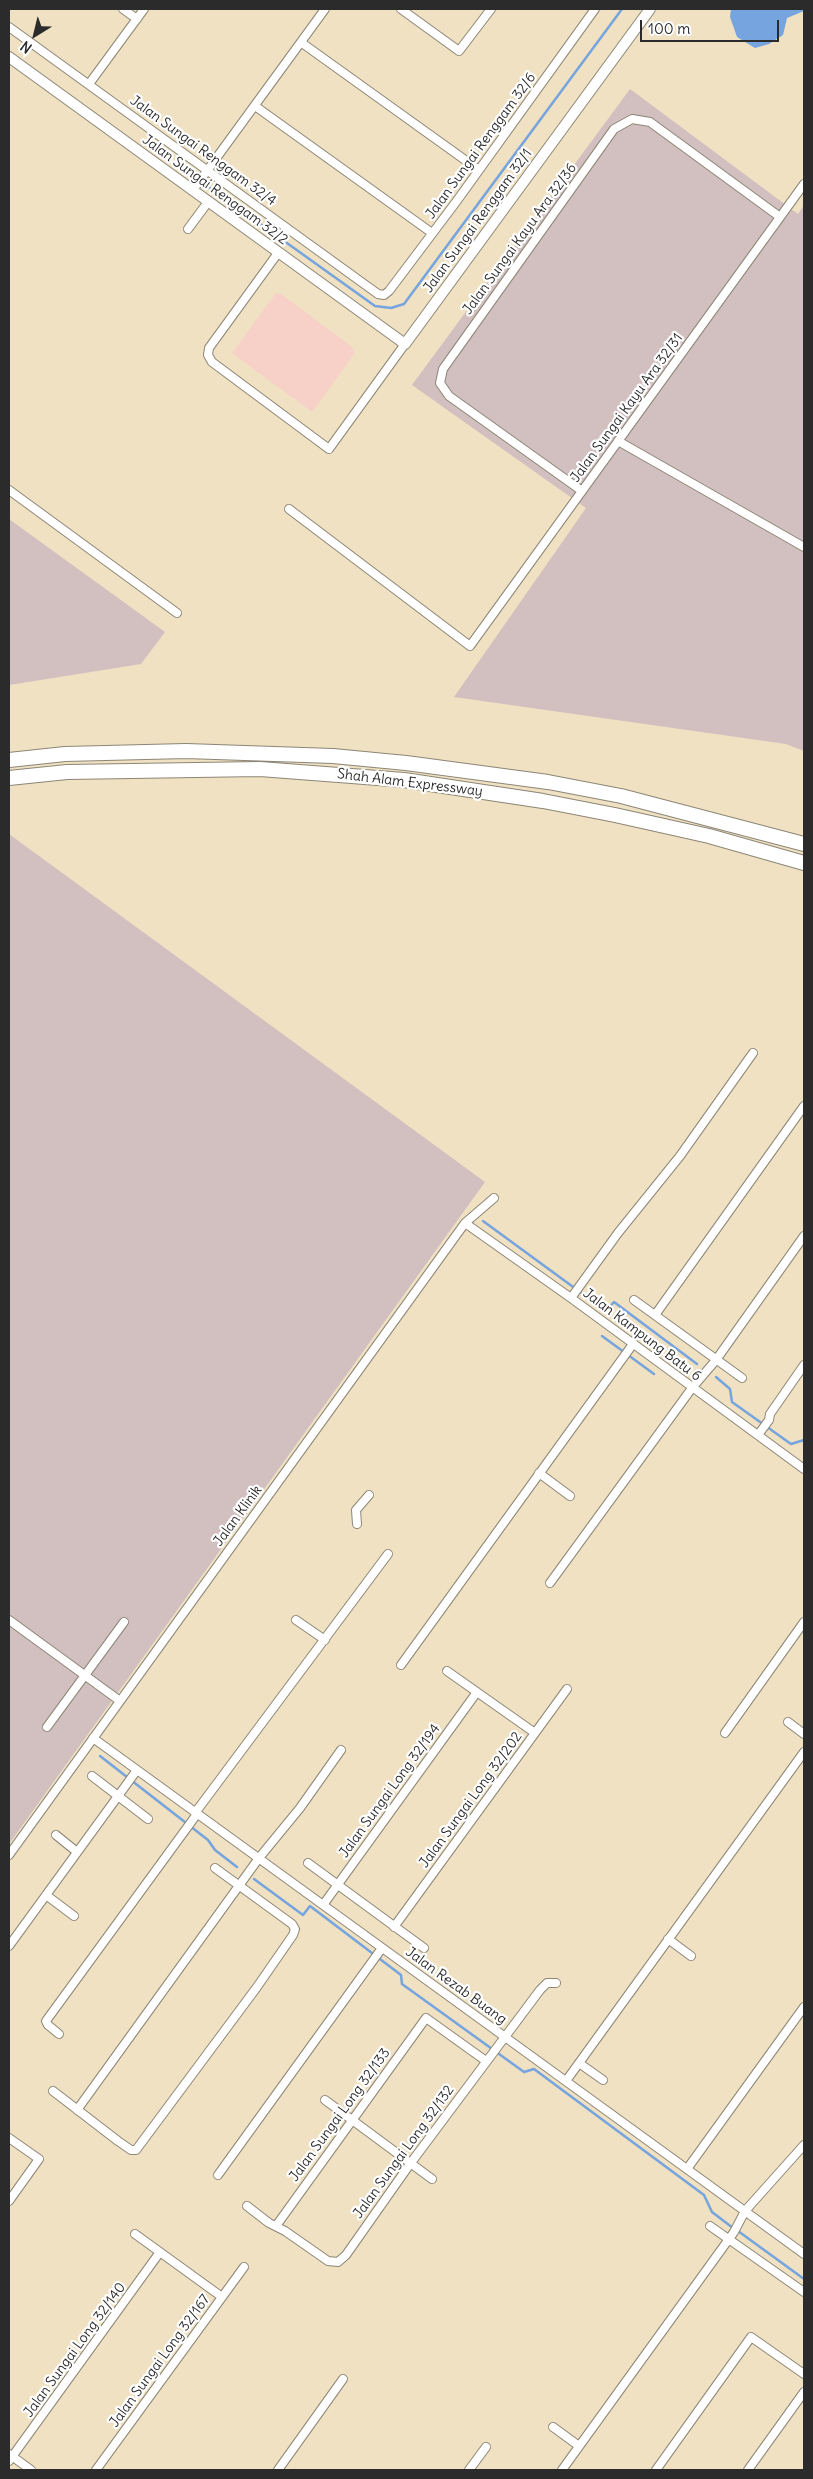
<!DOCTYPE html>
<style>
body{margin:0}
#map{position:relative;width:813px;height:2479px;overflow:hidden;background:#efe1c2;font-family:Delius,sans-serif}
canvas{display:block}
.frame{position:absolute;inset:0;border:10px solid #2b2b2b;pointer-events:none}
.north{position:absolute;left:10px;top:10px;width:50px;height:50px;-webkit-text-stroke:4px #fff;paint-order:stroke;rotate:216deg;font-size:14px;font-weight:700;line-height:20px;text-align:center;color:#2b2b2b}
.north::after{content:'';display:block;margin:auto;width:18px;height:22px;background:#2b2b2b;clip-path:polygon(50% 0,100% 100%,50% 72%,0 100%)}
.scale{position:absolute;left:640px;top:20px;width:139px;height:22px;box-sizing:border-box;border:2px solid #2b2b2b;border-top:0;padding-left:6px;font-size:15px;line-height:18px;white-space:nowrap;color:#2b2b2b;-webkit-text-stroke:4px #fff;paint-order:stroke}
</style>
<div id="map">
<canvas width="813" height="2479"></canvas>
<div class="frame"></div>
<div class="north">N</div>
<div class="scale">100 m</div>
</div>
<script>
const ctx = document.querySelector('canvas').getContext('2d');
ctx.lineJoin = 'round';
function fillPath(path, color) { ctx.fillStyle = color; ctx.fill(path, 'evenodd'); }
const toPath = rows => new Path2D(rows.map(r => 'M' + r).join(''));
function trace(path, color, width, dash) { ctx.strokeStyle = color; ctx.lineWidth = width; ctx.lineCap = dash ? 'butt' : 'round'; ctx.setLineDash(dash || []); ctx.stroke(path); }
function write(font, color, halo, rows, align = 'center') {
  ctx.font = font + ' Delius,sans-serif'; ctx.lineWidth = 4.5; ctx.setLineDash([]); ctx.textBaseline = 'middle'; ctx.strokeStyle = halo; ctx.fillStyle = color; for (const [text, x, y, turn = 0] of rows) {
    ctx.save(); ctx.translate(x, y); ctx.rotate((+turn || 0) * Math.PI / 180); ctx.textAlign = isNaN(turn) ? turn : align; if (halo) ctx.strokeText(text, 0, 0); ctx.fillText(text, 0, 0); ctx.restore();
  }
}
fillPath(toPath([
 [276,293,281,294,351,346,355,353,312,412,232,353]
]), '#f7d1c7');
fillPath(toPath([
 [630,89,798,214,804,205,804,751,786,744,454,697,586,508,412,385],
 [9,519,165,632,141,664,9,685],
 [9,834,485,1182,9,1844]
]), '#d2bfc0');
fillPath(toPath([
 [731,9,804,9,804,11,787,18,783,35,769,44,755,48,737,37,730,17]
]), '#75a4de');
trace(toPath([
 [210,188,375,306,391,308,404,304,622,9],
 [483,1221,606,1311,614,1302,697,1364],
 [602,1336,654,1374],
 [716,1377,730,1389,732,1402,791,1444,804,1440],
 [100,1756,208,1840,215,1850,237,1867],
 [254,1879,303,1915,310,1906,401,1975,402,1984,524,2072,534,2069,704,2195,712,2212,733,2228],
 [738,2231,804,2279]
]), '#75a4de', 2.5);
const minor = toPath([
 [123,9,137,19],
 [401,9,459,51,491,9],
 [9,27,378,294,384,295,389,291,456,202,595,9],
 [302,43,479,170],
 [89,84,144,9],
 [255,106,432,233],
 [193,190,325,9],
 [188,229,208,202],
 [278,253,209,348,208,355,212,362,329,449,405,344],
 [618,441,804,547],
 [9,490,177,613],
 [582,491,449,396,440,383,443,369,614,129,632,119,650,122,780,217],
 [289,509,470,646,804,184],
 [465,1223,571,1298,804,1469],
 [571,1298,618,1233,680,1156,753,1053],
 [634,1300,742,1378],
 [655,1315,804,1106],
 [758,1435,769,1420,770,1414,804,1365],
 [539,1473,570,1496],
 [357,1524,356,1510,369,1495],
 [550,1583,692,1388,716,1360,804,1236],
 [9,1620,120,1701],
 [296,1620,325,1640],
 [401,1665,633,1344],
 [447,1671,535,1733],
 [788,1722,804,1734],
 [47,1727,124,1622],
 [725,1733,804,1622],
 [93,1738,804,2254],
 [92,1776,148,1819],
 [195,1813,388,1554],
 [56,1835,77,1852],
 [9,1855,465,1223,494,1198],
 [308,1863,424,1948],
 [46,1895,74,1916],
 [323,1905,477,1692],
 [394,1927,567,1689],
 [668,1939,691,1956],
 [9,1946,137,1770],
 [59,2034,48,2025,46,2021,197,1814],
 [579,2063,603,2080],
 [566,2081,804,1752],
 [53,2091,118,2141,131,2150,136,2150,257,1987,293,1935,295,1929,292,1924,215,1868],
 [325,2100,432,2179],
 [77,2110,259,1858,300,1808,341,1750],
 [9,2138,39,2159,9,2201],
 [687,2169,804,2007],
 [218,2175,382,1948],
 [247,2206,269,2223,285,2231,328,2261,338,2262,346,2255,410,2164,540,1990,547,1983,556,1983],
 [276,2226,426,2018,486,2061],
 [710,2226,804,2292],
 [135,2234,222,2297],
 [553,2427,579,2446],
 [9,2454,31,2470],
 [9,2461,160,2252],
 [96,2470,244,2267],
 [278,2470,343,2379],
 [469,2470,486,2447],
 [562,2470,734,2232,745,2211,804,2145],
 [656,2470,751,2337,804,2374],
 [748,2470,804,2392]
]);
const tertiary = toPath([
 [9,57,405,344,650,9]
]);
const motorway = toPath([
 [9,760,65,754,186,751,333,756,406,763,548,782,621,796,804,844],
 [9,778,67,772,260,769,404,780,543,801,615,815,709,836,804,863]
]);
trace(minor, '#8d8676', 10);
trace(tertiary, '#8d8676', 12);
trace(motorway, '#8d8676', 16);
trace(minor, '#fff', 8);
trace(tertiary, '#fff', 10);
trace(motorway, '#fff', 14);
write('14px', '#2b2b2b', '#fff', [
 ["Jalan Sungai Renggam 32/6",481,146,-54],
 ["Jalan Sungai Renggam 32/4",203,151,36],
 ["Jalan Sungai Renggam 32/2",215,190,36],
 ["Jalan Sungai Renggam 32/1",478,221,-54],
 ["Jalan Sungai Kayu Ara 32/36",520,239,-54],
 ["Jalan Sungai Kayu Ara 32/31",627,408,-54],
 ["Shah Alam Expressway",410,783,7],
 ["Jalan Kampung Batu 6",642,1335,37],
 ["Jalan Klinik",238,1516,-54],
 ["Jalan Sungai Long 32/194",390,1791,-54],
 ["Jalan Sungai Long 32/202",471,1800,-54],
 ["Jalan Rezab Buang",456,1986,36],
 ["Jalan Sungai Long 32/133",340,2115,-54],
 ["Jalan Sungai Long 32/132",404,2152,-54],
 ["Jalan Sungai Long 32/140",75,2350,-54],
 ["Jalan Sungai Long 32/167",160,2361,-54]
]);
</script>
